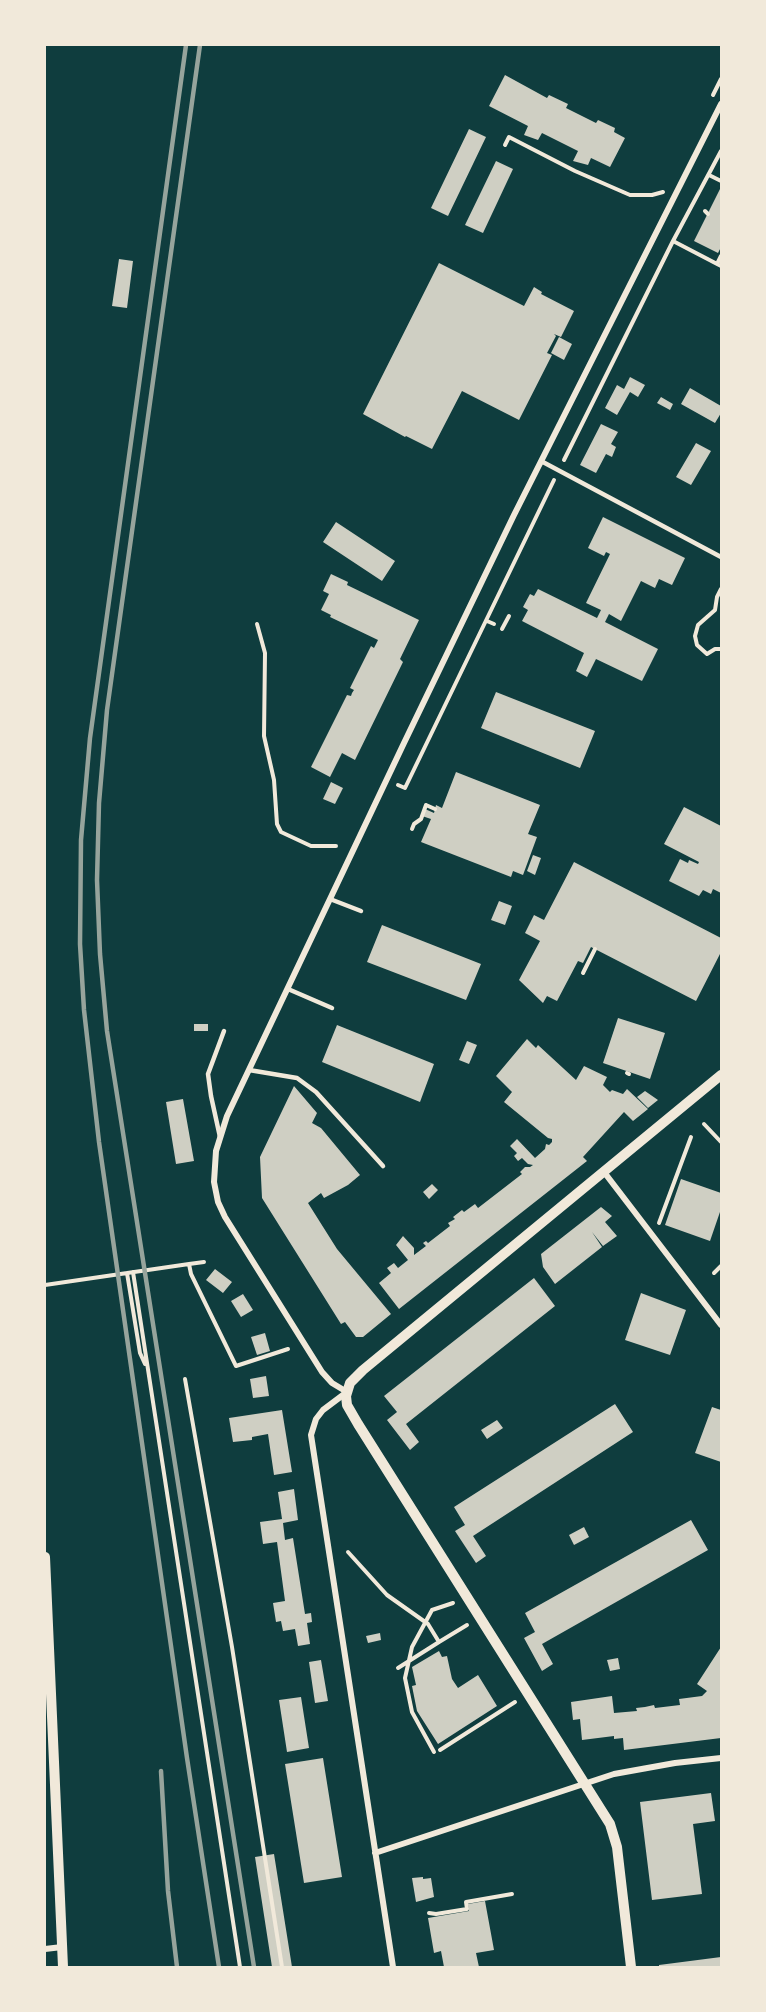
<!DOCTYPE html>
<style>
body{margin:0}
#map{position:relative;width:766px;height:2012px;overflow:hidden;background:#0f3d3e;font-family:Mulish,sans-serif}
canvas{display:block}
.frame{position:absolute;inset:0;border:46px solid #f1e9da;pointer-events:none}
</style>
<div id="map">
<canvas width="766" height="2012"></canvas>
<div class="frame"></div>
</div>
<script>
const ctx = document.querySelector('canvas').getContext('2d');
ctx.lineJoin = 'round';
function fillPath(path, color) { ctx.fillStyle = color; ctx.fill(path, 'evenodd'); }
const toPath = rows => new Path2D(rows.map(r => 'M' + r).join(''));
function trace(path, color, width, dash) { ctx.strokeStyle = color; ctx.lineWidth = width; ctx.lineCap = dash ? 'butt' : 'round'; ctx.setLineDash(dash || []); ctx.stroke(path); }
fillPath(toPath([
 [505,75,547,98,549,95,568,104,566,108,596,123,598,120,615,128,614,132,625,138,610,167,591,158,588,165,573,161,578,151,542,133,538,140,524,135,528,126,489,106],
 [469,129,486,137,448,216,431,208],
 [496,161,513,169,483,233,465,225],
 [721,187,721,247,718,253,694,241],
 [119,259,133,261,127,308,112,306],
 [439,263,524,306,534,287,542,292,541,294,574,311,561,337,554,334,556,336,547,353,552,355,519,420,462,391,432,449,406,436,405,437,363,414],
 [559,337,572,344,564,360,551,353],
 [630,377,645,385,638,397,630,392,617,415,605,408,617,385,624,389],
 [690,388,721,406,721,413,715,423,681,404],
 [661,397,673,404,670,410,657,403],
 [601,424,618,432,611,444,616,447,612,457,606,454,596,473,580,465],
 [696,443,711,451,691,485,676,477],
 [603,517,685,558,672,585,659,579,655,588,641,581,621,621,609,614,605,622,658,649,642,681,596,659,587,677,576,671,584,653,522,621,528,610,523,607,530,594,534,596,538,589,597,618,601,610,586,603,610,554,606,552,604,556,588,548],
 [336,522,395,561,382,581,323,542],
 [331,574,348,582,347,585,419,620,400,659,403,662,355,760,342,753,330,777,311,767,347,695,351,696,352,693,354,690,350,688,371,646,374,648,378,640,330,617,331,615,321,610,329,594,323,591],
 [496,692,595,731,580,768,481,728],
 [456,772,540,805,528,834,537,837,523,875,513,871,511,877,421,842,431,819,422,816,425,809,434,813,436,805,442,808],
 [331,782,343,788,335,804,323,799],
 [684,807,721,826,721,893,713,889,711,894,703,890,699,896,669,881,680,859,688,863,689,860,698,864,699,862,664,844],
 [533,855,541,858,535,875,527,871],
 [574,862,721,938,721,952,696,1001,591,947,583,963,578,961,557,1001,547,996,543,1003,519,980,540,941,525,933,534,915,544,920],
 [499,901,512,906,505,925,491,920],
 [382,925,481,964,466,1000,367,962],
 [618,1018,665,1033,650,1079,603,1063],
 [194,1024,208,1024,208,1031,194,1031],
 [337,1025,434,1064,420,1102,322,1062],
 [527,1039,536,1048,538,1045,576,1080,584,1066,607,1077,603,1085,610,1092,612,1090,623,1094,627,1089,648,1109,633,1121,624,1112,583,1157,587,1161,399,1309,379,1283,391,1273,387,1268,394,1263,398,1268,408,1260,396,1245,403,1236,414,1248,414,1255,426,1246,423,1243,426,1241,428,1243,450,1226,448,1223,455,1219,453,1217,462,1210,464,1212,475,1204,478,1208,522,1174,520,1172,525,1167,530,1167,533,1165,528,1164,522,1158,518,1161,514,1156,517,1153,510,1146,517,1139,535,1158,545,1149,546,1144,549,1145,552,1142,552,1139,548,1138,504,1102,512,1092,496,1076],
 [467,1041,477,1045,469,1064,459,1060],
 [294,1086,317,1113,312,1123,321,1128,360,1175,348,1185,324,1198,321,1193,308,1203,337,1249,391,1314,363,1337,356,1337,345,1322,341,1324,262,1198,260,1157],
 [645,1091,658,1100,648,1108,637,1097],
 [183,1099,194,1161,176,1164,166,1102],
 [681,1179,721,1193,721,1209,710,1241,665,1225],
 [432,1184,438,1190,429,1199,423,1192],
 [601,1207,612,1216,605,1222,617,1236,603,1246,592,1232,602,1247,555,1284,543,1267,541,1254],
 [215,1269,232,1282,223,1293,206,1280],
 [534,1278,555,1306,406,1424,419,1442,410,1450,387,1420,397,1412,384,1396],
 [641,1293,686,1310,670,1355,625,1340],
 [243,1294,253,1310,241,1317,231,1301],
 [265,1333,270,1351,257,1355,251,1337],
 [266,1376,269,1396,253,1398,250,1379],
 [615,1404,633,1432,473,1536,486,1556,476,1563,455,1531,465,1525,454,1507],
 [712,1407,721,1410,721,1462,695,1453],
 [282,1410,292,1472,274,1475,268,1434,252,1437,252,1440,233,1442,229,1418],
 [497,1420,503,1428,487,1439,481,1430],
 [294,1489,298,1520,283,1523,285,1540,293,1538,305,1614,311,1613,312,1622,307,1623,310,1644,298,1646,295,1629,283,1631,281,1621,276,1622,273,1603,285,1601,277,1542,263,1544,260,1522,282,1519,278,1492],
 [691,1520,708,1550,542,1644,553,1664,542,1671,524,1638,535,1632,525,1613],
 [584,1527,589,1537,574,1545,569,1535],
 [380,1633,381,1640,368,1643,366,1636],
 [721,1647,721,1738,624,1750,623,1738,614,1739,614,1736,582,1740,580,1719,573,1720,571,1702,612,1696,614,1713,637,1711,636,1708,645,1707,654,1705,655,1708,680,1705,679,1699,702,1696,707,1691,697,1684],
 [439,1651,442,1657,447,1656,452,1679,458,1688,478,1675,497,1706,438,1744,417,1711,412,1686,416,1685,412,1667],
 [618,1658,620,1669,610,1671,607,1660],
 [321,1660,328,1701,315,1703,309,1662],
 [301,1697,309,1748,287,1752,279,1700],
 [323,1758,342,1877,304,1883,285,1764],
 [711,1793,715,1821,693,1824,702,1894,652,1900,640,1802],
 [274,1854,292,1967,272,1967,255,1857],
 [423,1877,423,1879,431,1878,434,1897,416,1902,412,1878],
 [485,1901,494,1950,476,1953,479,1967,444,1967,441,1951,434,1953,428,1918,469,1911,468,1904],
 [721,1957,721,1967,659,1967,659,1965]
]), '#cfcfc3');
trace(toPath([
 [713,95,721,79],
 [505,145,509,137,575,171,630,195,652,195,663,192],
 [709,175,721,181],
 [705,211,708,214],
 [673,241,721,151],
 [717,264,721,256],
 [564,460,673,241,721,266],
 [721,589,717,597,715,610,698,625,695,636,697,645,707,654,715,649,721,649],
 [487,621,494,624],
 [257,624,265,653,264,736,274,780,277,824,281,832,311,846,336,846],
 [502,629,509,616],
 [398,785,405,788,554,480],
 [412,829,414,824,421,819,426,805,435,809],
 [583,973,595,949],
 [627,1073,629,1074],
 [704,1124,721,1142],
 [659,1223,691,1137],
 [189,1264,204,1262],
 [133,1272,240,1967],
 [127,1273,140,1353,145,1364],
 [714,1273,721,1266],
 [45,1285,189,1264,191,1274,236,1366,288,1349],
 [185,1379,232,1647,282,1967],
 [348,1552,387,1595,428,1624,439,1642,467,1625],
 [398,1668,439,1642],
 [440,1750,515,1702],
 [434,1752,412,1712,405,1678,412,1647,432,1610,453,1603],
 [429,1913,436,1914,467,1909,466,1902,512,1894]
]), '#f1e9da', 4);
trace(toPath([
 [541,461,721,557],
 [330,899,361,911],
 [288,989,332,1008],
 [249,1070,297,1078,316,1092,383,1166],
 [220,1137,211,1096,208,1074,224,1031]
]), '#f1e9da', 4.5);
trace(toPath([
 [604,1172,721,1325],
 [375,1853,614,1774,675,1763,721,1758],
 [45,1949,62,1947],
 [393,1967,311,1435,316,1419,323,1410,347,1392,332,1383,322,1372,225,1217,218,1202,214,1182,216,1151,227,1116,404,743,514,515,721,104]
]), '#f1e9da', 6);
trace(toPath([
 [45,1557,63,1967],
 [631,1967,617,1847,610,1824,358,1424,347,1405,346,1396,350,1383,363,1370,721,1075]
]), '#f1e9da', 10);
trace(toPath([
 [186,45,90,738,81,840,80,944,84,1010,99,1142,187,1758,219,1967],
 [200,45,107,710,99,803,97,880,100,954,107,1031,254,1967],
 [161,1771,168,1891,177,1967]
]), '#97a49c', 4.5);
</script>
